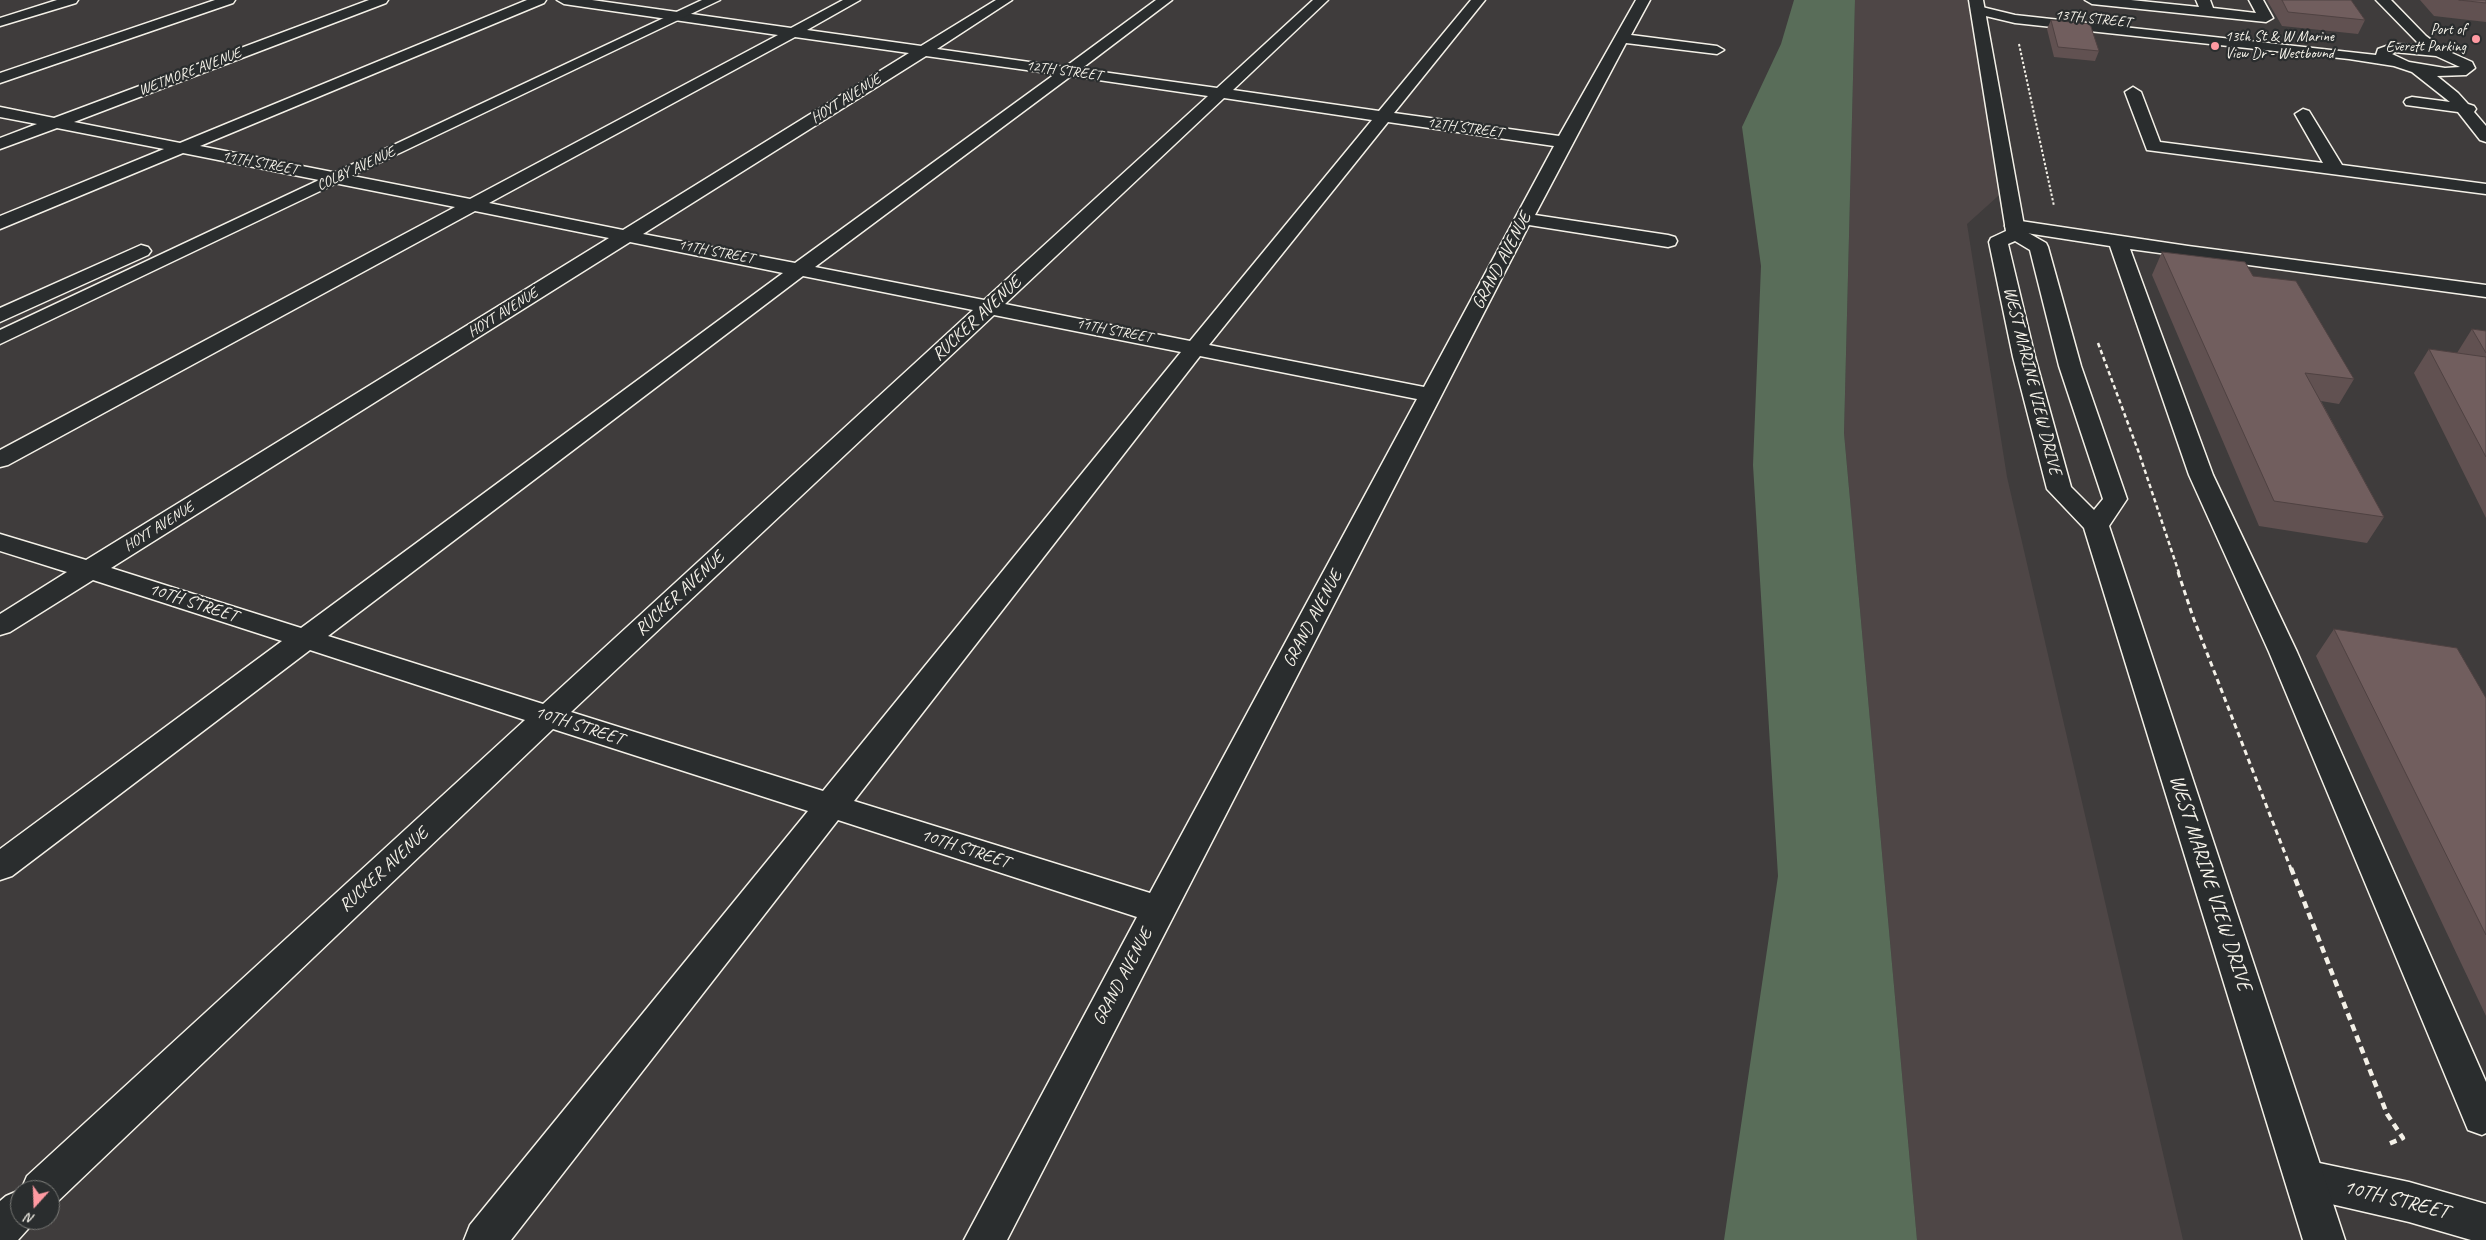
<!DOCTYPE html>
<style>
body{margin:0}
#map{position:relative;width:2486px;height:1240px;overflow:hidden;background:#3f3c3c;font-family:Caveat,sans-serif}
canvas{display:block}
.north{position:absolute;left:10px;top:1180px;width:50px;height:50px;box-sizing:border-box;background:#2a2d2e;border:1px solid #7b7b78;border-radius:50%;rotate:200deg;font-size:14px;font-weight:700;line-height:20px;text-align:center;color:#f4f1e8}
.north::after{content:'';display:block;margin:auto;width:18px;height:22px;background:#ff9aa2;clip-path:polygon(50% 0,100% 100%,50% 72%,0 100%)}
</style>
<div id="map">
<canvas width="2486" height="1240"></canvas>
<div class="north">N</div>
</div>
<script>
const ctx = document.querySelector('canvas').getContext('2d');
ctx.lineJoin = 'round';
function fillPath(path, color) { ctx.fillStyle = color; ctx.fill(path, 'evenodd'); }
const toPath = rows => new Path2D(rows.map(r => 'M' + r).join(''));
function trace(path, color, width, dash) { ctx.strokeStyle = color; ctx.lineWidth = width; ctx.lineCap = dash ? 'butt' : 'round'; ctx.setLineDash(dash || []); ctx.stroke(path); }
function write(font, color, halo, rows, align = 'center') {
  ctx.font = font + ' Caveat,sans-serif'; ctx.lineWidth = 4.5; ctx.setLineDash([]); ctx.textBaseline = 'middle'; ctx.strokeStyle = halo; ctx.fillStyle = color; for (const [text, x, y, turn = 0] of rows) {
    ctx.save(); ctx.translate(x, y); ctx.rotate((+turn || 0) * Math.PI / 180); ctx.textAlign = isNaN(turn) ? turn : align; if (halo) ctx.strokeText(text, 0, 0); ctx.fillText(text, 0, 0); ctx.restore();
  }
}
fillPath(toPath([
 [1855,0,1976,0,2007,188,1967,224,2007,477,2183,1240,1917,1240,1844,433]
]), '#4e4646');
fillPath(toPath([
 [1794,0,1855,0,1844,433,1917,1240,1724,1240,1778,876,1753,465,1761,266,1742,127,1781,44]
]), '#596d59');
const minor = toPath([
 [57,0,78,0,76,3,0,26,0,18,57,0],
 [215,0,235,0,233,3,0,83,0,73,215,0],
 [369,0,388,0,386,3,74,122,180,143,527,0,546,0,544,3,200,146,470,199,778,35,564,4,557,0,592,0,791,28,843,0,860,0,807,30,921,46,996,0,1012,0,937,49,1065,67,1156,0,1172,0,1081,69,1217,88,1313,0,1328,0,1233,90,1379,111,1471,0,1485,0,1394,113,1559,136,1636,0,1650,0,1631,35,1717,46,1724,50,1717,54,1626,43,1535,215,1668,235,1675,237,1677,241,1675,245,1668,247,1529,225,1007,1240,964,1240,1137,917,838,820,511,1240,464,1240,470,1225,808,811,553,729,55,1204,50,1206,50,1190,21,1190,27,1176,525,720,310,650,12,876,0,880,0,849,282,641,93,580,10,632,0,635,0,614,67,572,0,551,0,534,86,560,609,238,475,211,8,465,0,467,0,450,455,207,183,153,0,229,0,216,164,149,57,128,0,149,0,138,37,124,0,117,0,107,54,118,369,0],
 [795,37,909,53,623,230,489,203,795,37],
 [926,56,1055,74,795,263,643,234,926,56],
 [1071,76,1208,96,984,300,815,267,1071,76],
 [1224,98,1372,120,1190,341,1005,304,1224,98],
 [1388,122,1554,146,1424,387,1209,345,1388,122],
 [630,242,783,273,301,628,111,568,630,242],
 [803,276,973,310,543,704,328,636,803,276],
 [994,315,1181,352,823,791,571,712,994,315],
 [1200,356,1417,399,1150,893,854,801,1200,356],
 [2085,0,2131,0,2199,7,2196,0,2210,0,2213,8,2256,13,2249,0,2263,0,2273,18,2266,22,2092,4,2085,0],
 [2376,0,2391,0,2426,36,2443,49,2472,62,2475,68,2466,75,2437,76,2458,93,2468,104,2474,106,2476,109,2474,112,2486,126,2486,142,2480,140,2458,112,2406,105,2404,102,2406,99,2412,97,2450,102,2412,72,2394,66,2349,59,2015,23,1973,13,1971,10,1978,6,2015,15,2376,55,2378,49,2392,44,2420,45,2376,0],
 [2394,52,2436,56,2460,67,2445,68,2409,62,2392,54,2394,52],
 [2133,87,2141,92,2160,142,2323,163,2295,114,2303,109,2309,111,2342,165,2486,184,2486,194,2147,150,2125,92,2133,87],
 [2014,220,2188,246,2486,285,2486,297,2130,249,2213,475,2297,652,2486,1082,2486,1133,2482,1135,2468,1130,2269,652,2189,475,2110,246,2007,230,2005,226,2007,222,2014,220],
 [2305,1160,2409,1182,2486,1204,2486,1240,2471,1240,2409,1222,2305,1198,2291,1193,2285,1179,2291,1165,2305,1160],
 [20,1190,20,1220,36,1220,18,1240,0,1240,0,1201,6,1196,20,1190]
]);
const major = toPath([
 [702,0,720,0,0,344,0,330,702,0],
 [1969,0,1983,0,2025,231,2046,243,2048,247,2081,366,2127,499,2109,526,2345,1240,2303,1240,2084,528,2047,489,2013,357,1989,242,1991,238,2006,231,1969,0],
 [2015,241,2030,250,2059,366,2103,499,2094,510,2071,487,2035,357,2008,244,2015,241],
 [141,245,148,247,151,251,148,255,0,322,0,308,141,245]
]);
trace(minor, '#f4f1e8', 3);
trace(major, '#f4f1e8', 3);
trace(toPath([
 [2019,44,2054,206]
]), '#f4f1e8', 2, [2.5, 2]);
trace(toPath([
 [2098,343,2139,453,2179,573]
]), '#f4f1e8', 2.5, [4.5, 3]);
trace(toPath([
 [2178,572,2193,617,2291,869]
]), '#f4f1e8', 3, [5.5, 4]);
trace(toPath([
 [2291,868,2387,1114,2403,1138,2386,1145]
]), '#f4f1e8', 4.5, [7, 5]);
fillPath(minor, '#2a2d2e');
fillPath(major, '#2a2d2e');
fillPath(toPath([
 [2267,0,2351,0,2365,20,2358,34,2282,26],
 [2420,0,2486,0,2486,22,2434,16],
 [2051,20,2099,51,2095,61,2054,57,2047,29],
 [2162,252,2354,379,2339,404,2321,401,2384,517,2367,543,2259,526,2152,275],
 [2472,329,2486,331,2486,518,2414,373,2429,349,2457,353],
 [2334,629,2486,698,2486,1016,2316,656]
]), '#615151');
const building = toPath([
 [2282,0,2351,0,2365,20,2288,12,2282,0],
 [2459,0,2486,0,2486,3,2459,0],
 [2051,20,2090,24,2099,51,2058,47,2051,20],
 [2162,252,2245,262,2253,276,2296,281,2354,379,2305,373,2384,517,2274,501,2162,252],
 [2472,329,2486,331,2486,353,2472,329],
 [2429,349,2486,357,2486,457,2429,349],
 [2334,629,2457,648,2486,698,2486,935,2334,629]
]);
fillPath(building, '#715e5e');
trace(building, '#4f4242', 1);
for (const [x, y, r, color] of [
 [2476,39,5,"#ff9aa2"],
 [2215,46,5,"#ff9aa2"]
]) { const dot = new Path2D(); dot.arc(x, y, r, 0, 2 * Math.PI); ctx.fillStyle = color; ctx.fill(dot); trace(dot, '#2a2d2e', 2); }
write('15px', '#f4f1e8', '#2a2d2e', [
 ["13TH STREET",2093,19,6],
 ["12TH STREET",1064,71,8],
 ["WETMORE AVENUE",190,72,-21],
 ["HOYT AVENUE",846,99,-32],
 ["12TH STREET",1465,128,8],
 ["11TH STREET",260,163,11],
 ["COLBY AVENUE",356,169,-25],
 ["11TH STREET",716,252,11],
 ["HOYT AVENUE",503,313,-32],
 ["11TH STREET",1114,331,11],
 ["HOYT AVENUE",159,527,-32]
]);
write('15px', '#f4f1e8', '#2a2d2e', [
 ["Port of",2466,30],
 ["Everett Parking",2466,47],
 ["13th St & W Marine",2225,37,"left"],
 ["View Dr - Westbound",2225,54,"left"]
], 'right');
write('18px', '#f4f1e8', '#2a2d2e', [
 ["GRAND AVENUE",1502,261,-62],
 ["RUCKER AVENUE",977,319,-43],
 ["WEST MARINE VIEW DRIVE",2032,381,76],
 ["RUCKER AVENUE",680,594,-43],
 ["10TH STREET",193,603,18],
 ["GRAND AVENUE",1313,619,-62],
 ["10TH STREET",579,726,18],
 ["10TH STREET",965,849,18],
 ["RUCKER AVENUE",384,870,-43],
 ["GRAND AVENUE",1123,977,-62]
]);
write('21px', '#f4f1e8', '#2a2d2e', [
 ["WEST MARINE VIEW DRIVE",2210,883,72],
 ["10TH STREET",2396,1200,14]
]);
</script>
